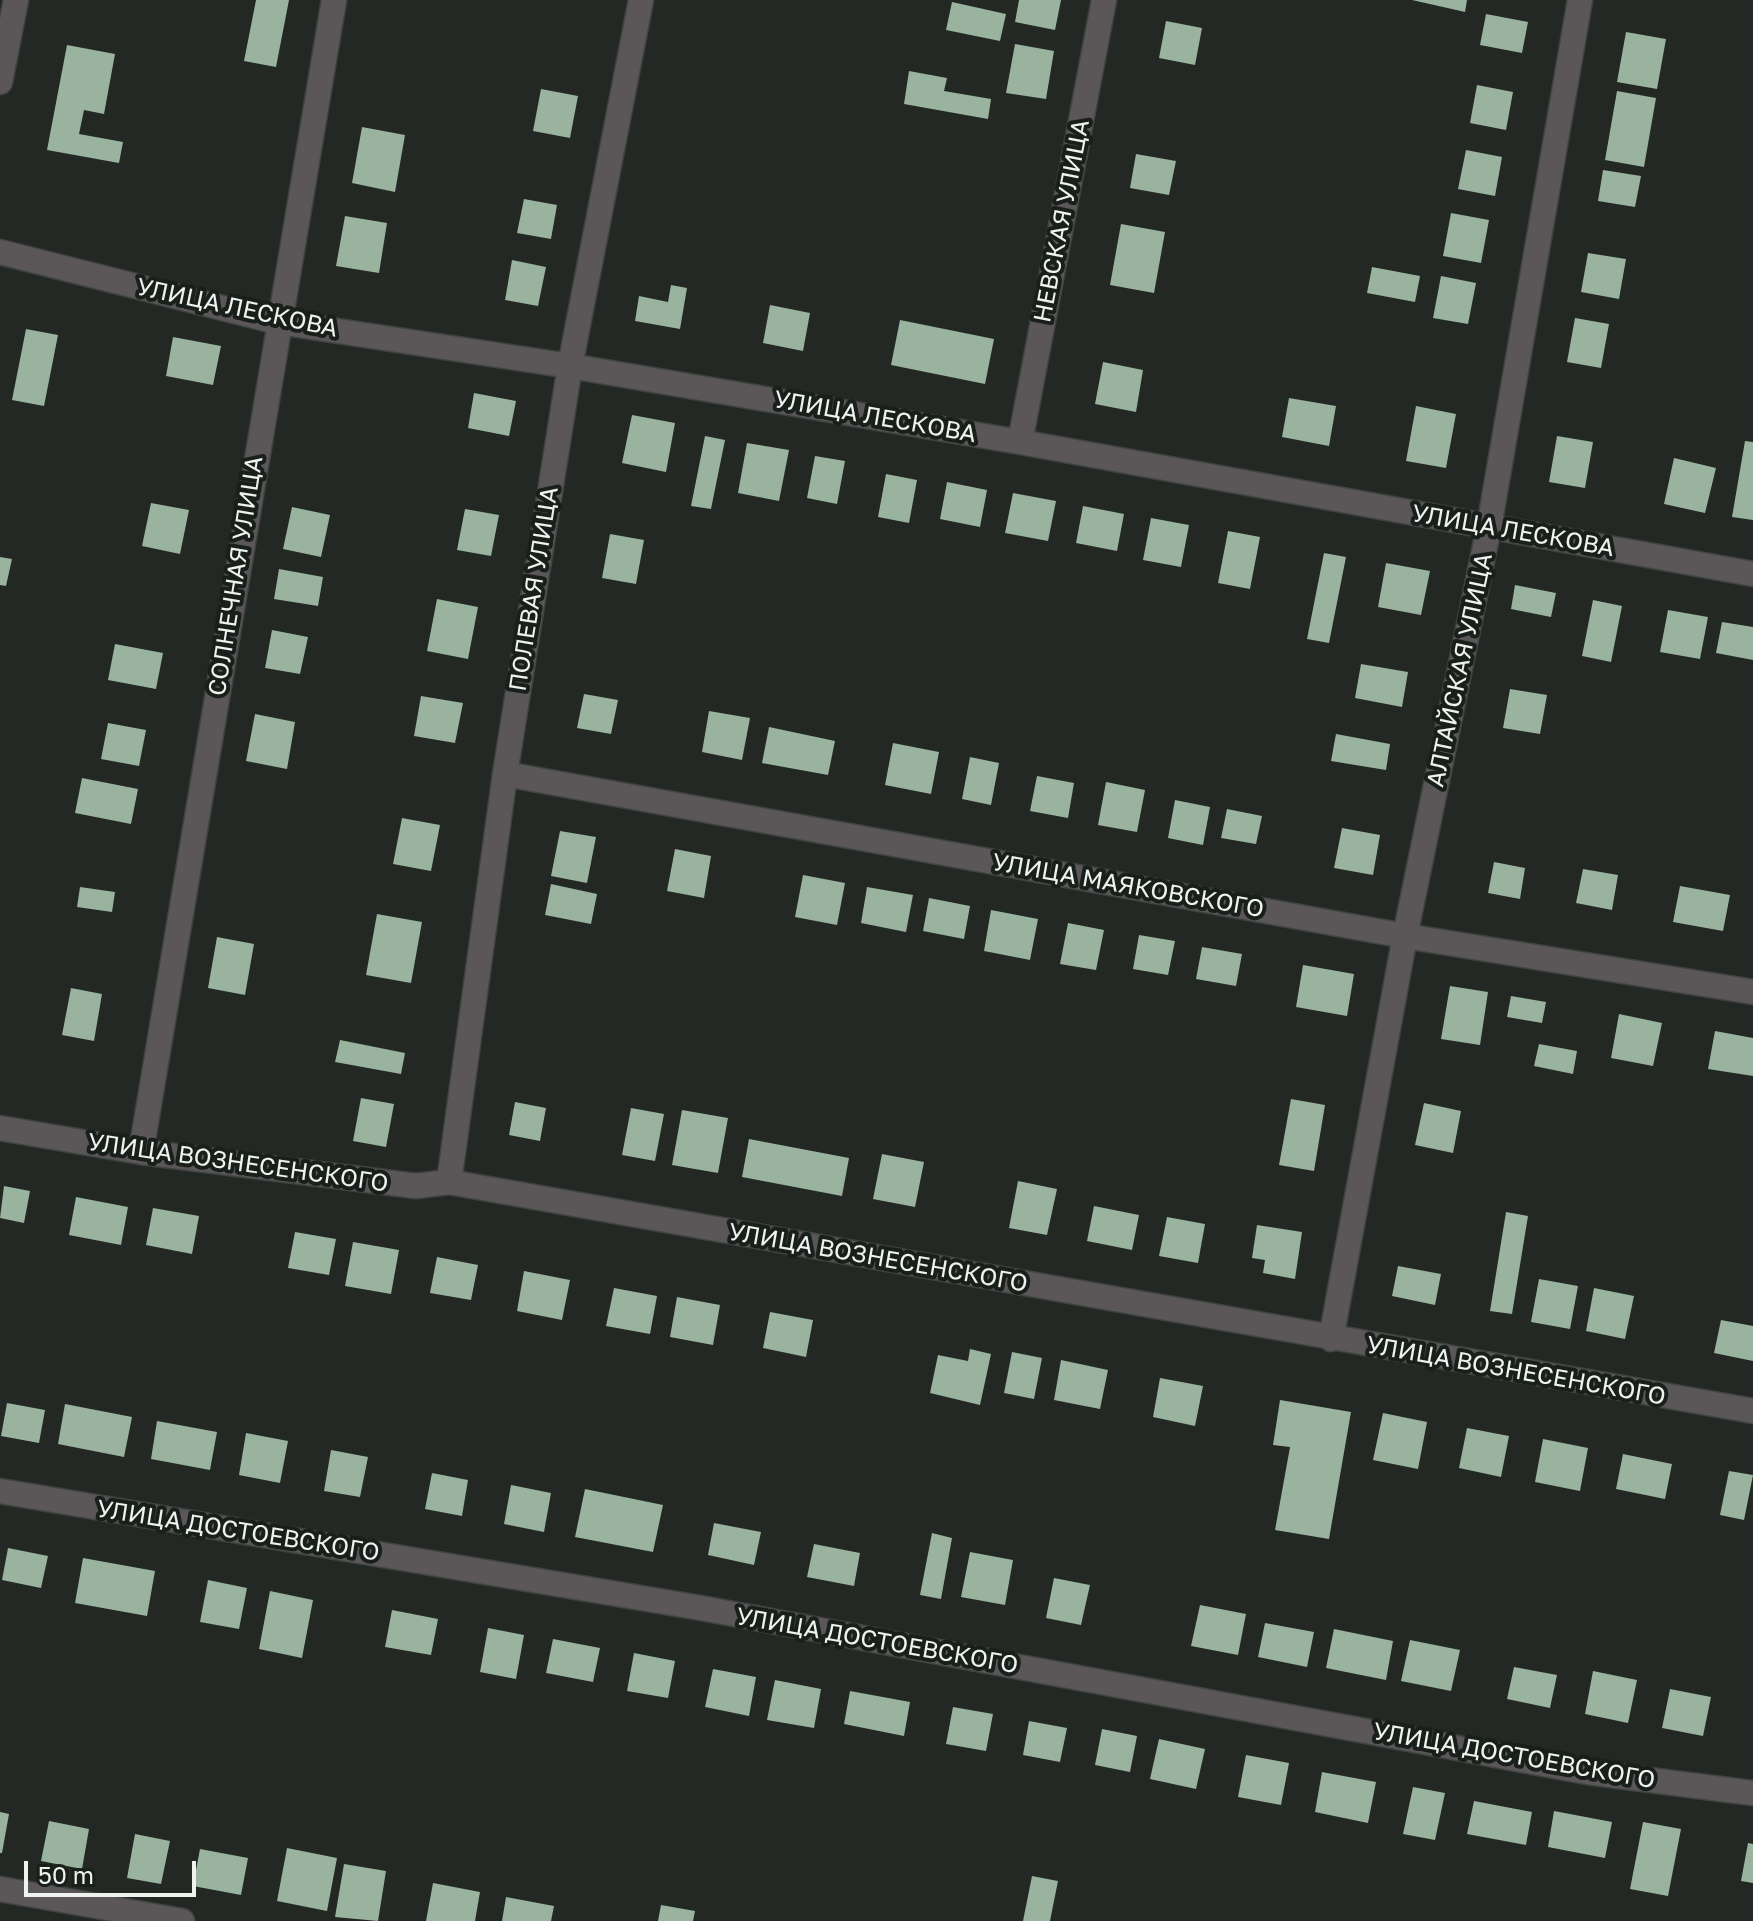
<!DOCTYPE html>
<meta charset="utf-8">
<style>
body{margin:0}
#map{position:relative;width:1753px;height:1921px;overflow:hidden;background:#232824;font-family:"Golos Text",sans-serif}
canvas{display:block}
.scale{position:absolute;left:24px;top:1861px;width:172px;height:36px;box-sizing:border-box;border:4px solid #eff3f0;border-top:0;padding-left:10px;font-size:24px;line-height:28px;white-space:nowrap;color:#eff3f0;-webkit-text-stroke:6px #191f1a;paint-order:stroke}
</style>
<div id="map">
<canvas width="1753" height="1921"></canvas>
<div class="scale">50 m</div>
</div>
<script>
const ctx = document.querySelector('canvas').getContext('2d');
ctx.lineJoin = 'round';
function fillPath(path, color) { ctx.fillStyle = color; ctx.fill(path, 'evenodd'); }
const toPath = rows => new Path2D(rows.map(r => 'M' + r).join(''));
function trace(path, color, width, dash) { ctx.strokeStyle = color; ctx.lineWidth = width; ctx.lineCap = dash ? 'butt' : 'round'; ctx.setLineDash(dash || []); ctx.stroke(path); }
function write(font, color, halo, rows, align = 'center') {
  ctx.font = font + ' "Golos Text",sans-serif'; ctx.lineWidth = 8; ctx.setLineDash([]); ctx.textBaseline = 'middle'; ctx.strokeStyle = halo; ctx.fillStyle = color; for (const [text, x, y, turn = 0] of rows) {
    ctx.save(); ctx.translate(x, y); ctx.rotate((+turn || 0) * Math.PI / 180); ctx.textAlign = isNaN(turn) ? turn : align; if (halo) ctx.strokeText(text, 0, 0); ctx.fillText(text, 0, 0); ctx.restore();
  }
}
fillPath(toPath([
 [256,0,289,0,276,67,244,61],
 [1019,0,1061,0,1055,30,1015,22],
 [1412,0,1467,0,1465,12],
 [952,2,1006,14,1000,41,946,30],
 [1486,14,1528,22,1522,53,1480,45],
 [1166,21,1202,28,1195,65,1159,58],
 [1626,32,1666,39,1657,89,1617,82],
 [1015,44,1054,51,1046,99,1006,93],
 [67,45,115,54,104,114,84,110,79,134,123,142,119,163,47,150],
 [909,71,947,78,944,91,991,99,988,119,904,104],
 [1477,85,1513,92,1506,130,1470,123],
 [541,89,578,96,570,138,533,131],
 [1617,91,1656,98,1644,167,1605,160],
 [362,127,405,135,395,192,352,183],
 [1466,150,1502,157,1495,196,1458,189],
 [1136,154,1176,161,1169,195,1130,188],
 [1603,170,1641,176,1635,207,1598,201],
 [524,199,557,205,551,239,517,233],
 [1451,213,1489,220,1481,263,1443,256],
 [345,216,387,223,379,273,336,266],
 [1121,224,1165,232,1154,293,1110,285],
 [1588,253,1626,259,1619,299,1581,292],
 [512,260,546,267,538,306,505,300],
 [1372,267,1420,276,1415,302,1367,293],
 [1441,276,1476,283,1468,324,1433,318],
 [671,285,687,288,680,329,635,321,639,296,668,302],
 [770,305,810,313,803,351,763,343],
 [1575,318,1609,324,1601,368,1567,362],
 [900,320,994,339,985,384,891,365],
 [26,329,58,335,44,406,12,400],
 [173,337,221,346,213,385,166,376],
 [1103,362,1143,370,1136,412,1095,404],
 [474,393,516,401,509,436,468,428],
 [1289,398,1336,406,1329,446,1282,437],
 [1416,406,1456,414,1446,468,1406,461],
 [632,415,675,423,666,472,622,463],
 [705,436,725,440,711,509,691,506],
 [1557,436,1593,442,1585,488,1549,482],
 [1745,441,1753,442,1753,520,1732,517],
 [747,443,789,450,779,501,738,493],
 [815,456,845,461,837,504,807,498],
 [1674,458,1716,468,1705,513,1664,504],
 [886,474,917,480,909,523,878,517],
 [947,482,987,490,980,527,940,519],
 [1013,493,1056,501,1048,541,1005,533],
 [151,503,189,510,180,554,142,546],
 [1083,506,1124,514,1117,551,1076,543],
 [292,507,330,515,321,557,283,549],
 [465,509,499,515,491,556,457,550],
 [1151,518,1189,525,1181,567,1143,560],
 [1228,531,1260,537,1250,589,1218,583],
 [610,534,644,540,636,584,602,578],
 [1324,553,1346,557,1329,643,1307,639],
 [0,557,12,559,6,586,0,585],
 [1386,563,1430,571,1421,615,1378,607],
 [279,569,323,577,318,606,274,599],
 [1515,585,1556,593,1551,617,1511,609],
 [437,599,478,607,468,659,427,651],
 [1593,600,1622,606,1611,662,1582,656],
 [1668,610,1708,617,1700,659,1660,652],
 [1722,622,1753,627,1753,660,1716,653],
 [272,630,308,637,300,674,265,668],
 [115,644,163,653,156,689,108,680],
 [1361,664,1408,672,1402,707,1355,698],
 [1510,689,1547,695,1540,734,1503,728],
 [584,694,618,700,611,734,577,728],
 [421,696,463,703,455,743,414,736],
 [709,711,750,718,742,760,702,752],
 [255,714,295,722,287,769,246,761],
 [108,723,146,730,139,766,101,759],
 [769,727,835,741,828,775,762,763],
 [1336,734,1390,744,1386,770,1331,761],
 [893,743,939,752,931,794,885,785],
 [970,757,999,763,991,805,962,799],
 [1037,776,1074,783,1068,818,1030,811],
 [82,778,138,789,131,824,75,813],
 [1106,782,1145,790,1137,832,1098,825],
 [1175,800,1210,807,1203,845,1168,838],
 [1227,809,1262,816,1256,844,1221,838],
 [402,818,440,825,431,871,393,864],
 [1342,828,1380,835,1373,875,1334,868],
 [560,831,596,837,587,883,551,876],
 [675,849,711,856,704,898,667,891],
 [1494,862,1525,868,1520,899,1488,893],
 [1583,869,1618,875,1612,910,1576,903],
 [803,875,845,883,837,925,795,917],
 [551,884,597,894,591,924,545,915],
 [1680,886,1730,895,1723,931,1673,922],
 [80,887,115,892,112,912,77,907],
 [867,887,913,895,906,932,861,923],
 [929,898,970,906,964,939,923,931],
 [991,910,1038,919,1030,960,984,951],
 [377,914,422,922,411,983,366,975],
 [1068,923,1104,930,1096,970,1060,964],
 [1139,935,1175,941,1168,975,1133,969],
 [217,937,254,944,245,995,208,988],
 [1202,947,1242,954,1236,986,1196,979],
 [1303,965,1354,974,1347,1016,1296,1007],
 [1450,986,1488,992,1480,1045,1441,1039],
 [71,988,102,994,94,1041,62,1035],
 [1511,996,1546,1002,1542,1023,1507,1017],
 [1619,1014,1662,1023,1653,1066,1611,1058],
 [1715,1031,1753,1038,1753,1076,1708,1069],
 [340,1040,405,1053,401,1074,335,1062],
 [1539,1044,1577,1051,1573,1074,1534,1066],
 [361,1098,394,1104,386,1147,353,1141],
 [1291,1099,1325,1105,1314,1171,1279,1165],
 [515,1102,546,1108,540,1141,509,1135],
 [1424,1103,1461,1111,1453,1153,1415,1145],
 [631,1108,664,1114,655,1161,622,1155],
 [682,1110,728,1118,718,1173,672,1165],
 [749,1139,849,1158,842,1196,742,1177],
 [882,1154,924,1162,915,1207,873,1199],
 [1018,1181,1057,1189,1047,1235,1009,1228],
 [4,1186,30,1191,24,1223,0,1218],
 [76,1197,128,1207,121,1245,69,1235],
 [1094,1206,1139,1215,1132,1250,1087,1241],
 [153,1208,199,1216,192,1254,146,1245],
 [1506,1212,1528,1216,1512,1314,1490,1311],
 [1167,1217,1205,1224,1198,1263,1159,1256],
 [1257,1225,1302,1232,1295,1279,1263,1273,1265,1260,1252,1258],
 [295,1232,336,1239,329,1275,288,1268],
 [353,1242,399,1250,391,1294,345,1286],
 [437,1257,478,1265,471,1300,430,1293],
 [1398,1266,1441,1274,1435,1305,1392,1296],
 [524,1271,570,1280,562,1320,517,1311],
 [1539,1279,1578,1286,1570,1329,1531,1322],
 [614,1288,657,1296,650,1334,606,1326],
 [1594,1288,1634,1296,1625,1339,1586,1331],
 [677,1297,720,1305,713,1345,670,1337],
 [770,1312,813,1320,806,1357,763,1348],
 [1721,1320,1753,1326,1753,1361,1714,1353],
 [970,1349,991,1354,980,1405,930,1393,938,1355,968,1361],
 [1012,1352,1042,1358,1034,1399,1004,1393],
 [1061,1360,1108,1370,1100,1409,1054,1400],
 [1160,1378,1203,1386,1195,1426,1153,1417],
 [1280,1400,1351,1412,1329,1539,1275,1530,1290,1447,1273,1445],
 [7,1403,45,1410,39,1443,1,1436],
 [65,1404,132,1417,124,1457,58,1444],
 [1383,1413,1427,1422,1418,1469,1373,1460],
 [157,1421,217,1432,210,1470,151,1459],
 [1467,1428,1509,1436,1501,1477,1459,1468],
 [246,1433,288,1441,280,1483,239,1475],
 [1543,1439,1588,1448,1580,1491,1535,1482],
 [331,1450,368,1457,360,1497,324,1491],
 [1623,1454,1672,1464,1665,1499,1616,1489],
 [1729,1471,1753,1475,1744,1520,1720,1515],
 [432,1473,468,1480,462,1516,425,1509],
 [511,1485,551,1493,544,1532,504,1524],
 [585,1489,663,1505,653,1552,575,1537],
 [714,1523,761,1532,754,1565,708,1555],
 [932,1533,952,1538,941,1599,920,1595],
 [814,1544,860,1553,854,1586,807,1577],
 [8,1548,48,1556,41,1588,2,1580],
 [970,1552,1013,1560,1005,1605,961,1597],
 [83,1558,155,1571,147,1616,75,1603],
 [1054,1578,1090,1585,1081,1625,1046,1618],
 [208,1580,247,1588,239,1629,200,1622],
 [270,1591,313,1600,302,1658,259,1649],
 [1200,1605,1246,1614,1238,1655,1191,1646],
 [392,1610,438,1619,431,1655,385,1647],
 [1265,1623,1314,1632,1307,1667,1258,1657],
 [488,1628,524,1635,516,1679,480,1672],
 [1334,1629,1393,1641,1386,1680,1326,1668],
 [553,1639,600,1648,593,1682,546,1673],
 [1410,1640,1460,1650,1451,1691,1401,1681],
 [634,1653,675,1661,668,1698,627,1691],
 [1514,1667,1557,1675,1550,1708,1507,1699],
 [713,1669,756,1677,749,1716,705,1707],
 [1593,1671,1637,1680,1628,1723,1585,1714],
 [775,1680,821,1689,814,1728,767,1720],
 [1670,1689,1711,1697,1703,1736,1662,1728],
 [850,1691,910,1702,904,1736,844,1724],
 [953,1707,993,1714,986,1751,946,1744],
 [1029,1721,1067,1728,1060,1762,1023,1755],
 [1102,1729,1137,1736,1130,1772,1095,1765],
 [1159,1739,1205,1749,1196,1789,1150,1779],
 [1246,1755,1289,1763,1281,1805,1238,1797],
 [1322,1772,1376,1782,1368,1823,1315,1812],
 [1413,1787,1445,1793,1435,1840,1403,1834],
 [1474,1801,1532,1812,1526,1845,1467,1834],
 [1554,1811,1612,1822,1605,1858,1548,1847],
 [0,1812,9,1814,2,1853,0,1853],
 [49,1821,89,1829,82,1869,41,1861],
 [1643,1822,1681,1829,1668,1896,1630,1889],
 [135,1834,170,1841,161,1884,127,1878],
 [1748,1843,1753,1844,1753,1883,1741,1881],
 [287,1848,337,1858,327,1911,277,1901],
 [200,1849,248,1858,241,1895,193,1886],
 [344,1864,386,1871,378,1921,335,1917],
 [1032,1876,1058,1881,1050,1921,1023,1921],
 [433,1883,480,1892,475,1921,426,1921],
 [506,1897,554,1906,551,1921,502,1921],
 [661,1905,695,1911,693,1921,658,1921]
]), '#99b39e');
const minor = toPath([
 [0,82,16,0],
 [0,252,278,322,570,366,1020,442,1753,574],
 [1020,442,1104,0],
 [505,774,1405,936,1753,992],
 [0,1128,141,1152,416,1186,449,1182,1753,1411],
 [141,1152,334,0],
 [449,1182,505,774,570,366,641,0],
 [1331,1339,1405,936,1489,527,1580,0],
 [0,1491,701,1608,1587,1772,1753,1793],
 [0,1889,182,1921]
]);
trace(minor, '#404441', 27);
trace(minor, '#5b5758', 24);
write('24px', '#eff3f0', '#191f1a', [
 ["НЕВСКАЯ УЛИЦА",1062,221,-79],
 ["УЛИЦА ЛЕСКОВА",237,308,12],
 ["УЛИЦА ЛЕСКОВА",875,417,10],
 ["УЛИЦА ЛЕСКОВА",1513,531,10],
 ["СОЛНЕЧНАЯ УЛИЦА",236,576,-81],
 ["ПОЛЕВАЯ УЛИЦА",534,589,-81],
 ["АЛТАЙСКАЯ УЛИЦА",1460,670,-78],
 ["УЛИЦА МАЯКОВСКОГО",1128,886,10],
 ["УЛИЦА ВОЗНЕСЕНСКОГО",238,1163,8],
 ["УЛИЦА ВОЗНЕСЕНСКОГО",878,1258,10],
 ["УЛИЦА ВОЗНЕСЕНСКОГО",1516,1371,10],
 ["УЛИЦА ДОСТОЕВСКОГО",238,1531,9],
 ["УЛИЦА ДОСТОЕВСКОГО",877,1641,10],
 ["УЛИЦА ДОСТОЕВСКОГО",1514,1756,10]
]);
</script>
